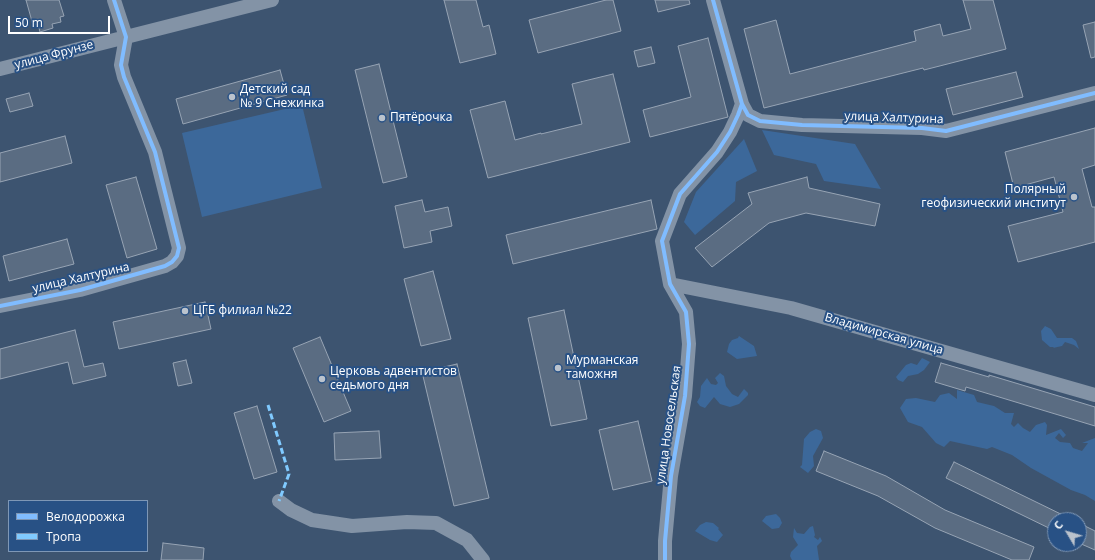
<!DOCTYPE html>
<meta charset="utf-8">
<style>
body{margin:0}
#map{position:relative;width:1095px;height:560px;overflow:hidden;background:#3d5470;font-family:"Open Sans",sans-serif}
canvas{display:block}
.legend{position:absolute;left:8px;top:500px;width:140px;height:52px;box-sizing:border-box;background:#285185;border:1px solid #7e97b6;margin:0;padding:5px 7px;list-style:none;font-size:12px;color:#fff}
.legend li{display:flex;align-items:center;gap:8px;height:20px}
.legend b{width:20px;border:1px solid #7e97b6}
.north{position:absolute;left:1047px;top:512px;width:40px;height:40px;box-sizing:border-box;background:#285185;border:1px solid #7e97b6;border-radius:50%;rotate:308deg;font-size:11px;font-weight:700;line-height:16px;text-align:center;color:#fff}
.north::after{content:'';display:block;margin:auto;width:14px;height:18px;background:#bbc3cd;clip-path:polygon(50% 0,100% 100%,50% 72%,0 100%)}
.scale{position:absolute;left:8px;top:16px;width:102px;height:18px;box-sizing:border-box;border:2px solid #fff;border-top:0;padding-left:5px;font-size:12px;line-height:14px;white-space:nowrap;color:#fff;-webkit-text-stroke:3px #285185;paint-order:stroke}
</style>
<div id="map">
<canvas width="1095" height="560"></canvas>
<ul class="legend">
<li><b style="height:5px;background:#80bcff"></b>Велодорожка</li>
<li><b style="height:5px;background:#80caff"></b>Тропа</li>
</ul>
<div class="north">С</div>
<div class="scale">50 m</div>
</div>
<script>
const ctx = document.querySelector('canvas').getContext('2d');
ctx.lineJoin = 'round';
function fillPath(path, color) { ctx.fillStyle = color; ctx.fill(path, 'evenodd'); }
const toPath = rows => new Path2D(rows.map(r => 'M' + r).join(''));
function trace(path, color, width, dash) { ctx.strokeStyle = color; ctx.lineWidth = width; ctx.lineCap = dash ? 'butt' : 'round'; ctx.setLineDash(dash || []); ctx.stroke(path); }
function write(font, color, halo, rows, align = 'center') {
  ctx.font = font + ' "Open Sans",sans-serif'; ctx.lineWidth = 4; ctx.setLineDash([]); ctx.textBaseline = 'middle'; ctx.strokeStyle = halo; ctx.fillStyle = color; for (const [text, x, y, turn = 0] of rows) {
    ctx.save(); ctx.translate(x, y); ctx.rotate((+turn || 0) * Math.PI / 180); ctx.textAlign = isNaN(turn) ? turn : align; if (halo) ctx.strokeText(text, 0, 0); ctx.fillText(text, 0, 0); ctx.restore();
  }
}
fillPath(toPath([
 [302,105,322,188,202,217,182,133],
 [762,130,855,144,881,189,824,181,816,164,774,155],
 [744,139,757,171,736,182,735,201,695,235,684,222,696,192],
 [1045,326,1051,329,1057,338,1072,338,1076,341,1079,349,1074,345,1065,342,1062,346,1053,348,1054,347,1050,347,1042,340,1041,331],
 [739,336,754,346,757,356,737,359,727,352,729,344,732,340,738,338],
 [922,358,930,362,924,370,918,374,908,376,903,382,898,380,896,377,906,365,911,363,917,365],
 [720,373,724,376,726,386,732,394,738,397,744,389,748,393,748,395,739,404,730,407,720,404,714,397,705,408,700,406,697,402,700,397,701,386,707,378,711,384,716,385,718,383,715,378],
 [957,390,974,395,977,402,994,406,1005,413,1014,413,1011,424,1014,427,1018,423,1023,428,1030,432,1036,425,1045,422,1047,425,1046,435,1061,429,1066,435,1063,438,1059,433,1055,438,1060,442,1070,443,1073,448,1082,451,1088,443,1082,443,1095,438,1095,501,1085,495,1071,490,1031,468,1012,455,992,447,987,449,950,441,944,447,936,443,922,427,908,422,900,408,906,399,916,398,935,402,940,395,949,393,957,399],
 [816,429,821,431,823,438,813,456,814,466,808,473,800,467,802,465,804,439,810,432],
 [776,514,780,518,782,523,779,528,772,529,762,521,766,516],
 [706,522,713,523,719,528,718,529,723,535,717,542,710,540,695,531,700,525],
 [813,526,815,535,814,537,818,540,820,537,822,541,817,546,819,560,792,560,790,556,791,552,798,545,793,537,794,528,797,533,804,534,810,527]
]), '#3c689a');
const building = toPath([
 [26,0,59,0,64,16,60,17,61,22,52,24,53,28,40,32,38,24,33,25,26,0],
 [444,0,476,0,483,27,489,25,496,54,460,63,444,0],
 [606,0,613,0,621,31,538,53,529,20,606,0],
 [655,0,689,0,690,4,658,12,655,0],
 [963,0,993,0,1006,49,924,70,923,68,764,108,744,29,776,20,790,74,916,41,914,31,940,24,943,36,971,29,963,0],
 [1095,22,1095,57,1091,58,1083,25,1095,22],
 [708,38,728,117,650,137,643,110,691,97,678,46,708,38],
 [651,47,655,63,638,67,634,51,651,47],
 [379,64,407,177,383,183,355,70,379,64],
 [280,70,287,95,183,124,176,99,280,70],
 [1016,72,1023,97,953,115,946,89,1016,72],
 [613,74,630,142,488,178,470,110,505,101,515,140,541,133,541,134,582,124,572,84,613,74],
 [29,93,33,106,10,112,6,99,29,93],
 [1095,128,1095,165,1082,169,1092,207,1095,207,1095,242,1018,262,1008,226,1063,212,1054,177,1014,188,1005,152,1095,128],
 [65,136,72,163,0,182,0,153,65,136],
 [136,177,157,249,127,258,106,185,136,177],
 [807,177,809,188,880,204,875,226,806,213,769,223,712,267,695,248,752,204,748,193,807,177],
 [422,200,425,212,448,207,452,226,430,231,432,242,404,248,395,206,422,200],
 [651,200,657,229,513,264,506,235,651,200],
 [67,239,74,264,9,281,3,256,67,239],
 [433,271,451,339,421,346,404,279,433,271],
 [205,302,211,329,119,349,113,322,205,302],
 [564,310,587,419,551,426,528,318,564,310],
 [75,330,84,367,103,363,106,376,73,384,68,362,0,379,0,349,75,330],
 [320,337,351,411,324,422,293,348,320,337],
 [186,360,192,383,178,386,173,363,186,360],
 [941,363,989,377,989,375,1095,407,1095,426,966,387,965,391,935,382,941,363],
 [457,364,489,498,454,506,422,372,457,364],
 [257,406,277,472,254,479,234,413,257,406],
 [638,421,652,481,613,490,599,430,638,421],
 [379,431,381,458,335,460,334,433,379,431],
 [824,451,886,476,945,510,1034,547,1029,560,1012,560,935,528,878,496,816,471,824,451],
 [954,462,1073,520,1055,520,1055,531,946,478,954,462],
 [1079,523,1095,531,1095,550,1079,543,1079,523],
 [163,543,204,548,203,560,161,560,163,543]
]);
fillPath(building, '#5a6c82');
trace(building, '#97a4b4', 1);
trace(toPath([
 [713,0,742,104,748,115,760,121,802,125,922,128,946,131,1095,93],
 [0,69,272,0],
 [670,284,791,308,1095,395],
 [0,306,80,290,165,266,172,262,177,256,179,248,155,152,124,77,121,65,126,37,114,0],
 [279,501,291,510,312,520,352,526,407,522,436,523,467,540,483,560],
 [665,560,665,541,671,476,685,396,689,344,686,312,670,284,662,241,680,194,717,152,730,132,738,115,742,104]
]), '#8393a6', 14);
trace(toPath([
 [268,405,289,474,279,501]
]), '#80caff', 3, [6, 3]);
trace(toPath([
 [713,0,742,104,748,115,760,121,802,125,922,128,946,131,1095,93],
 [0,306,80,290,165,266,172,262,177,256,179,248,155,152,124,77,121,65,126,37,114,0],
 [665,560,665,541,671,476,685,396,689,344,686,312,670,284,662,241,680,194,717,152,730,132,738,115,742,104]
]), '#80bcff', 4);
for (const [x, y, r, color] of [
 [232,97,4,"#bbc3cd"],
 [382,118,4,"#bbc3cd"],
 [1074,197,4,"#bbc3cd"],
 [185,311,4,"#bbc3cd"],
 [558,368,4,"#bbc3cd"],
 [322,379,4,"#bbc3cd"]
]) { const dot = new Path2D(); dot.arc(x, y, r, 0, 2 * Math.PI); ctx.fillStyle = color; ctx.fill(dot); trace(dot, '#285185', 1.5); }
write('12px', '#fff', '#285185', [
 ["улица Фрунзе",54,55,-15],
 ["улица Халтурина",894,118,2],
 ["улица Халтурина",81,278,-13],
 ["Владимирская улица",884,334,16],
 ["улица Новосельская",669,425,-82]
]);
write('12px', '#fff', '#285185', [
 ["Детский сад",240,90],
 ["№ 9 Снежинка",240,104],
 ["Пятёрочка",390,118],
 ["Полярный",1066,190,"right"],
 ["геофизический институт",1066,204,"right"],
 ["ЦГБ филиал №22",193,311],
 ["Мурманская",566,361],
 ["таможня",566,375],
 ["Церковь адвентистов",330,372],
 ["седьмого дня",330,386]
], 'left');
</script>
